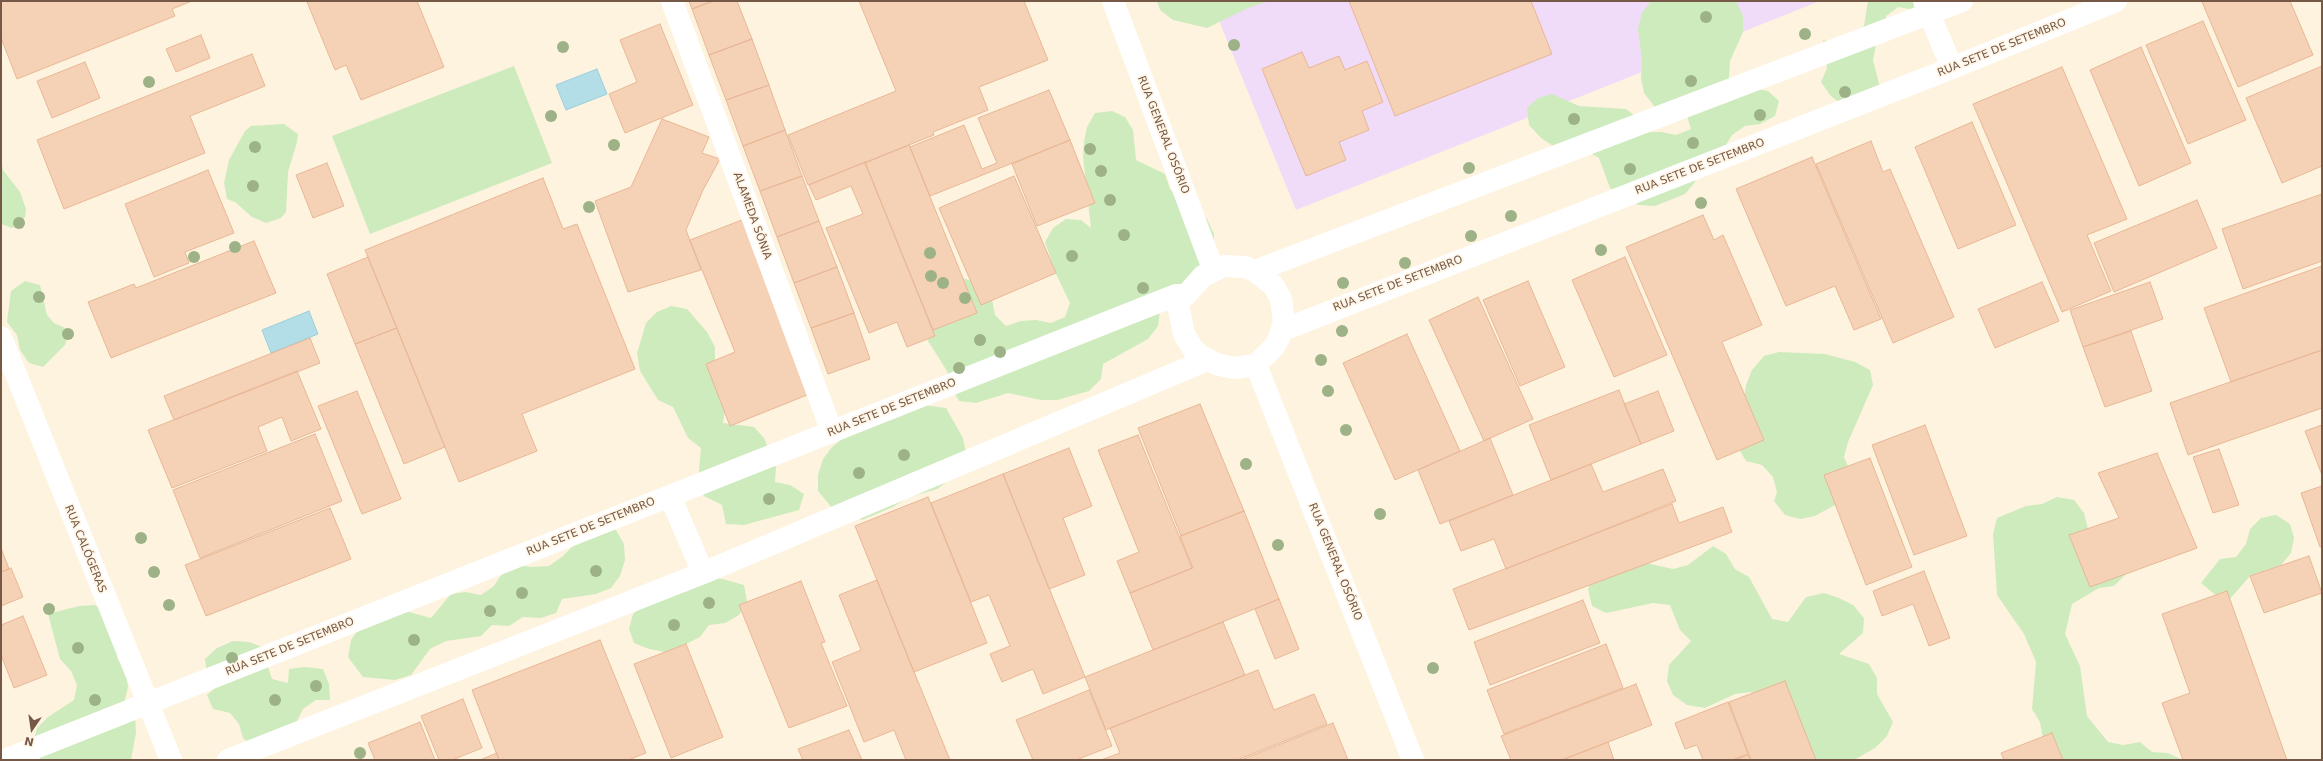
<!DOCTYPE html>
<meta charset="utf-8">
<style>
body{margin:0}
#map{position:relative;width:2323px;height:761px;overflow:hidden;background:#fef3df;font-family:"DejaVu Sans",sans-serif}
canvas{display:block}
.frame{position:absolute;inset:0;border:2px solid #755846;pointer-events:none}
.north{position:absolute;left:12px;top:709px;width:40px;height:40px;-webkit-text-stroke:3px #fff6e7;paint-order:stroke;rotate:193deg;font-size:11px;font-weight:700;line-height:16px;text-align:center;color:#755846}
.north::after{content:'';display:block;margin:auto;width:14px;height:18px;background:#755846;clip-path:polygon(50% 0,100% 100%,50% 72%,0 100%)}
</style>
<div id="map">
<canvas width="2323" height="761"></canvas>
<div class="frame"></div>
<div class="north">N</div>
</div>
<script>
const ctx = document.querySelector('canvas').getContext('2d');
ctx.lineJoin = 'round';
function fillPath(path, color) { ctx.fillStyle = color; ctx.fill(path, 'evenodd'); }
const toPath = rows => new Path2D(rows.map(r => 'M' + r).join(''));
function trace(path, color, width, dash) { ctx.strokeStyle = color; ctx.lineWidth = width; ctx.lineCap = dash ? 'butt' : 'round'; ctx.setLineDash(dash || []); ctx.stroke(path); }
function write(font, color, halo, rows, align = 'center') {
  ctx.font = font + ' "DejaVu Sans",sans-serif'; ctx.lineWidth = 3.5; ctx.setLineDash([]); ctx.textBaseline = 'middle'; ctx.strokeStyle = halo; ctx.fillStyle = color; for (const [text, x, y, turn = 0] of rows) {
    ctx.save(); ctx.translate(x, y); ctx.rotate((+turn || 0) * Math.PI / 180); ctx.textAlign = isNaN(turn) ? turn : align; if (halo) ctx.strokeText(text, 0, 0); ctx.fillText(text, 0, 0); ctx.restore();
  }
}
fillPath(toPath([
 [1211,1,1820,1,1296,210]
]), '#f0dcf9');
fillPath(toPath([
 [1157,1,1270,1,1250,7,1207,28,1173,20,1160,10],
 [1651,1,1736,1,1743,16,1743,32,1730,61,1729,78,1737,91,1752,88,1768,91,1779,101,1775,116,1760,124,1745,126,1732,135,1724,148,1696,166,1695,182,1685,194,1655,206,1639,205,1622,199,1610,188,1599,158,1585,150,1553,146,1541,138,1529,125,1527,108,1538,98,1552,94,1579,106,1626,109,1638,118,1646,132,1662,132,1676,135,1691,129,1686,113,1655,107,1644,93,1641,78,1642,61,1638,29,1642,13],
 [1868,1,1934,1,1915,10,1898,7,1886,16,1885,32,1876,45,1873,60,1881,91,1842,105,1830,95,1821,82,1827,68,1823,40,1827,41,1840,39,1864,26],
 [514,66,552,163,370,234,332,136],
 [1112,111,1125,117,1133,130,1136,160,1165,174,1170,189,1180,199,1195,207,1207,219,1214,234,1214,250,1160,311,1158,326,1148,339,1103,364,1101,379,1089,391,1057,400,1041,400,1008,393,976,403,959,401,951,387,947,371,928,341,925,323,937,235,949,244,955,275,984,286,992,299,995,315,1006,326,1021,321,1036,320,1051,323,1065,317,1070,303,1056,274,1045,242,1053,228,1066,219,1081,220,1091,228,1083,157,1084,142,1087,127,1095,113],
 [284,124,298,134,297,142,288,172,286,212,281,218,266,223,252,217,235,202,227,199,224,183,229,160,245,131,251,126],
 [1,159,3,170,20,192,26,209,25,217,21,223,12,228,1,224],
 [25,281,40,285,47,315,54,323,70,330,65,345,43,367,29,363,20,350,17,335,7,322,11,291],
 [671,306,687,309,707,332,715,347,715,363,728,392,723,423,754,427,764,438,776,467,775,482,790,485,804,494,799,510,744,525,726,524,722,505,704,496,698,481,701,448,688,438,673,407,658,400,640,371,637,353,646,323,657,312],
 [1779,352,1825,354,1855,362,1870,370,1873,385,1848,442,1844,457,1850,471,1844,500,1815,516,1800,519,1785,515,1774,501,1777,492,1773,477,1762,465,1746,461,1737,446,1746,385,1752,370,1764,356],
 [916,404,946,408,963,438,966,453,951,479,937,489,907,498,893,507,862,520,833,509,818,491,818,475,823,459,832,447,857,427],
 [2057,497,2074,500,2084,513,2088,529,2124,559,2126,574,2114,586,2099,588,2072,604,2065,634,2080,666,2087,716,2108,742,2123,745,2140,742,2152,752,2168,753,2183,760,2057,760,2043,739,2040,722,2032,709,2036,662,2024,634,1997,595,1993,534,1997,518,2026,506,2042,504],
 [2276,515,2290,524,2294,538,2291,553,2281,565,2250,576,2228,601,2218,597,2201,583,2220,559,2236,557,2246,544,2250,529,2261,518],
 [600,525,616,530,624,544,625,560,620,576,611,588,596,594,562,599,556,613,541,618,523,617,509,626,492,625,481,636,446,641,430,649,411,675,395,680,363,677,348,657,351,640,360,627,402,610,431,618,451,594,466,592,481,595,494,586,503,572,517,565,531,567,549,566,563,556,586,533],
 [1713,546,1726,554,1735,569,1749,577,1772,619,1788,622,1806,597,1824,593,1839,598,1853,605,1864,618,1863,633,1839,654,1869,664,1877,678,1877,694,1893,722,1887,736,1875,748,1854,760,1815,760,1784,699,1751,692,1735,694,1705,708,1687,705,1673,695,1667,681,1669,665,1691,641,1680,630,1670,605,1653,603,1606,613,1592,606,1588,589,1595,575,1642,562,1673,569,1688,565],
 [715,577,744,585,747,601,739,615,725,623,709,625,700,637,686,644,681,648,665,652,649,649,634,643,629,629,633,614,644,604,659,598,688,591,700,580],
 [95,605,108,613,123,644,117,658,126,672,128,687,124,704,135,716,136,733,131,760,40,760,40,755,33,743,37,728,48,717,74,700,77,685,71,671,60,659,48,614,79,606],
 [233,641,249,642,265,648,267,664,272,679,288,683,289,669,305,667,323,669,329,684,330,700,316,700,303,709,296,723,255,748,243,738,239,724,230,713,213,709,207,695,220,684,207,676,205,659,217,648]
]), '#ceebbd');
const water = toPath([
 [597,69,607,94,566,110,556,85,597,69],
 [309,311,318,334,271,353,262,330,309,311]
]);
fillPath(water, '#b3dee8');
trace(water, '#99ceda', 1);
const building = toPath([
 [1,1,192,1,172,9,175,16,17,79,1,38,1,1],
 [311,1,417,1,444,67,361,100,346,65,335,70,307,2,311,1],
 [689,1,713,1,692,9,689,1],
 [713,1,737,1,752,39,709,55,692,9,713,1],
 [859,1,1024,1,1048,60,979,87,988,110,933,132,934,135,808,185,788,135,896,91,859,1],
 [1349,1,1531,1,1552,54,1395,116,1349,1],
 [2204,1,2290,1,2313,55,2238,87,2202,2,2204,1],
 [2203,21,2246,120,2188,144,2146,45,2203,21],
 [660,24,693,105,625,133,609,94,637,82,620,40,660,24],
 [201,35,210,58,176,72,166,49,201,35],
 [752,39,769,85,726,100,709,55,752,39],
 [2141,47,2191,163,2139,186,2090,70,2141,47],
 [1302,52,1309,68,1339,56,1345,70,1367,61,1383,102,1362,111,1369,130,1339,142,1346,160,1306,176,1262,69,1302,52],
 [252,54,265,86,190,116,205,153,64,209,37,140,252,54],
 [85,62,100,98,52,118,37,81,85,62],
 [2322,66,2322,166,2282,183,2246,98,2322,66],
 [2062,67,2127,219,2087,235,2111,291,2062,312,1973,104,2062,67],
 [769,85,785,130,743,146,726,100,769,85],
 [1049,90,1070,140,930,196,910,147,964,125,982,169,997,163,978,118,1049,90],
 [662,119,709,137,702,153,720,159,703,190,686,230,701,270,628,292,595,201,631,187,662,119],
 [1972,122,2016,225,1958,249,1915,147,1972,122],
 [785,130,802,176,760,191,743,146,785,130],
 [1070,140,1095,203,1037,226,1012,164,1070,140],
 [1871,141,1883,172,1890,169,1954,317,1893,343,1816,164,1871,141],
 [909,145,977,313,933,330,865,163,909,145],
 [1812,157,1881,319,1854,330,1835,286,1786,306,1736,189,1812,157],
 [865,162,935,336,907,347,897,322,869,333,826,228,863,214,851,186,816,200,809,185,865,162],
 [327,163,344,206,313,218,296,175,327,163],
 [208,170,234,233,185,252,189,263,154,277,125,204,208,170],
 [802,176,819,221,777,237,760,191,802,176],
 [1014,176,1056,273,981,305,939,208,1014,176],
 [543,178,563,229,577,224,635,369,522,414,537,451,459,482,365,250,543,178],
 [2322,194,2322,261,2243,289,2222,229,2322,194],
 [2197,200,2217,248,2114,292,2094,243,2197,200],
 [1703,215,1714,240,1723,235,1762,325,1722,342,1764,440,1717,460,1626,247,1703,215],
 [742,220,812,393,730,426,706,364,735,352,690,240,742,220],
 [819,221,837,267,794,283,777,237,819,221],
 [254,241,276,293,111,358,88,302,134,284,136,288,254,241],
 [368,257,397,328,355,344,327,274,368,257],
 [1625,257,1667,355,1614,377,1572,280,1625,257],
 [2322,266,2322,350,2231,382,2204,308,2322,266],
 [837,267,854,313,811,328,794,283,837,267],
 [1528,281,1565,367,1520,386,1483,300,1528,281],
 [2042,282,2059,321,1995,348,1978,309,2042,282],
 [2150,282,2163,319,2083,347,2070,310,2150,282],
 [1478,297,1533,419,1484,441,1429,320,1478,297],
 [854,313,870,359,828,374,811,328,854,313],
 [397,328,445,447,404,464,355,344,397,328],
 [2131,331,2152,391,2105,407,2083,347,2131,331],
 [1407,334,1460,451,1395,480,1343,363,1407,334],
 [310,338,320,363,174,420,164,396,310,338],
 [2322,350,2322,408,2188,455,2170,403,2322,350],
 [297,371,321,429,291,441,282,417,258,427,267,451,172,488,148,430,297,371],
 [1619,390,1641,444,1551,480,1529,425,1619,390],
 [357,391,401,499,362,514,318,406,357,391],
 [1658,391,1674,431,1641,444,1624,404,1658,391],
 [1200,404,1244,511,1181,536,1138,428,1200,404],
 [1925,425,1967,536,1914,555,1872,445,1925,425],
 [2322,425,2322,475,2305,431,2322,425],
 [315,434,342,501,200,558,173,490,315,434],
 [1138,435,1192,568,1130,593,1117,561,1139,552,1098,450,1138,435],
 [1490,438,1513,495,1440,524,1418,470,1490,438],
 [1069,448,1092,506,1063,518,1085,575,1049,589,1003,474,1069,448],
 [2219,449,2239,505,2213,513,2193,457,2219,449],
 [2157,453,2197,548,2090,587,2069,535,2119,518,2098,473,2157,453],
 [1870,458,1912,567,1866,585,1824,475,1870,458],
 [1591,464,1603,492,1663,469,1676,501,1506,569,1494,539,1461,551,1449,521,1591,464],
 [1003,474,1085,677,1043,694,1033,669,1002,682,990,654,1010,646,989,595,971,602,931,503,1003,474],
 [2322,486,2322,546,2320,547,2301,493,2322,486],
 [928,497,987,643,914,672,855,526,928,497],
 [1672,504,1679,523,1723,507,1732,532,1469,630,1453,589,1672,504],
 [330,508,351,559,206,616,185,565,330,508],
 [1244,511,1279,599,1153,650,1130,593,1193,568,1180,536,1244,511],
 [1,548,9,569,1,572,1,548],
 [2309,556,2322,593,2264,613,2250,576,2309,556],
 [11,568,23,597,1,606,1,572,11,568],
 [1924,571,1950,638,1929,646,1913,604,1882,616,1873,591,1924,571],
 [877,580,899,635,950,760,906,760,894,730,864,742,832,662,861,650,839,595,877,580],
 [801,581,825,642,821,643,847,706,789,728,739,605,801,581],
 [2227,591,2287,760,2183,760,2162,703,2190,693,2162,614,2227,591],
 [1279,599,1299,649,1275,659,1255,609,1279,599],
 [1583,600,1600,643,1490,685,1474,642,1583,600],
 [23,616,47,675,14,688,1,655,1,625,23,616],
 [1223,622,1245,675,1106,730,1085,677,1223,622],
 [600,640,646,753,628,760,499,760,472,690,600,640],
 [686,644,723,737,671,758,634,664,686,644],
 [1606,644,1623,688,1504,734,1487,690,1606,644],
 [1258,670,1274,710,1314,694,1327,724,1237,760,1101,760,1120,753,1110,728,1258,670],
 [1785,681,1816,760,1751,760,1729,702,1785,681],
 [1636,684,1652,725,1562,760,1511,760,1501,736,1636,684],
 [1089,690,1112,746,1076,760,1033,760,1016,720,1089,690],
 [463,699,482,748,452,760,439,760,421,716,463,699],
 [1728,702,1748,754,1732,760,1703,760,1697,745,1685,749,1675,723,1728,702],
 [420,722,435,760,375,760,368,743,420,722],
 [1333,723,1348,760,1241,760,1333,723],
 [849,730,862,760,803,760,798,749,849,730],
 [2052,733,2063,760,2004,760,2001,753,2052,733],
 [1608,742,1614,760,1562,760,1608,742],
 [497,753,499,760,480,760,497,753],
 [1748,755,1751,760,1734,760,1748,755]
]);
fillPath(building, '#f5d1b5');
trace(building, '#e8b795', 1);
trace(toPath([
 [672,1,832,432],
 [1924,1,1952,68],
 [1,337,171,760]
]), '#fff', 22);
trace(toPath([
 [1113,1,1213,269],
 [1224,266,1245,267,1255,271,1273,285,1281,299,1284,322,1279,338,1274,347,1256,365,1234,368,1216,364,1200,355,1193,349,1184,334,1176,295,1186,295,1203,276,1224,266],
 [1255,271,1962,1],
 [1283,330,1952,68,2116,1],
 [1256,365,1413,760],
 [670,496,703,573],
 [5,760,1176,295],
 [228,760,703,573,1207,360]
]), '#fff', 22);
ctx.fillStyle = '#9db286';
for (const [x, y] of [
 [1706,17],
 [1805,34],
 [1234,45],
 [563,47],
 [1691,81],
 [149,82],
 [1845,92],
 [1760,115],
 [551,116],
 [1574,119],
 [1693,143],
 [614,145],
 [255,147],
 [1090,149],
 [1469,168],
 [1630,169],
 [1101,171],
 [253,186],
 [1110,200],
 [1701,203],
 [589,207],
 [1511,216],
 [19,223],
 [1124,235],
 [1471,236],
 [235,247],
 [1601,250],
 [930,253],
 [1072,256],
 [194,257],
 [1405,263],
 [931,276],
 [943,283],
 [1343,283],
 [1143,288],
 [39,297],
 [965,298],
 [1342,331],
 [68,334],
 [980,340],
 [1000,352],
 [1321,360],
 [959,368],
 [1328,391],
 [1346,430],
 [904,455],
 [1246,464],
 [859,473],
 [769,499],
 [1380,514],
 [141,538],
 [1278,545],
 [596,571],
 [154,572],
 [522,593],
 [709,603],
 [169,605],
 [49,609],
 [490,611],
 [674,625],
 [414,640],
 [78,648],
 [232,658],
 [1433,668],
 [316,686],
 [95,700],
 [275,700],
 [360,753]
]) { ctx.beginPath(); ctx.arc(x, y, 6, 0, 2 * Math.PI); ctx.fill(); }
write('11px', '#755846', '#fff6e7', [
 ["RUA SETE DE SETEMBRO",2002,48,-22],
 ["RUA GENERAL OSÓRIO",1163,135,69],
 ["RUA SETE DE SETEMBRO",1700,167,-21],
 ["ALAMEDA SÔNIA",752,216,70],
 ["RUA SETE DE SETEMBRO",1398,284,-21],
 ["RUA SETE DE SETEMBRO",892,408,-22],
 ["RUA SETE DE SETEMBRO",591,527,-22],
 ["RUA CALÓGERAS",85,549,68],
 ["RUA GENERAL OSÓRIO",1335,562,68],
 ["RUA SETE DE SETEMBRO",290,647,-22]
]);
</script>
